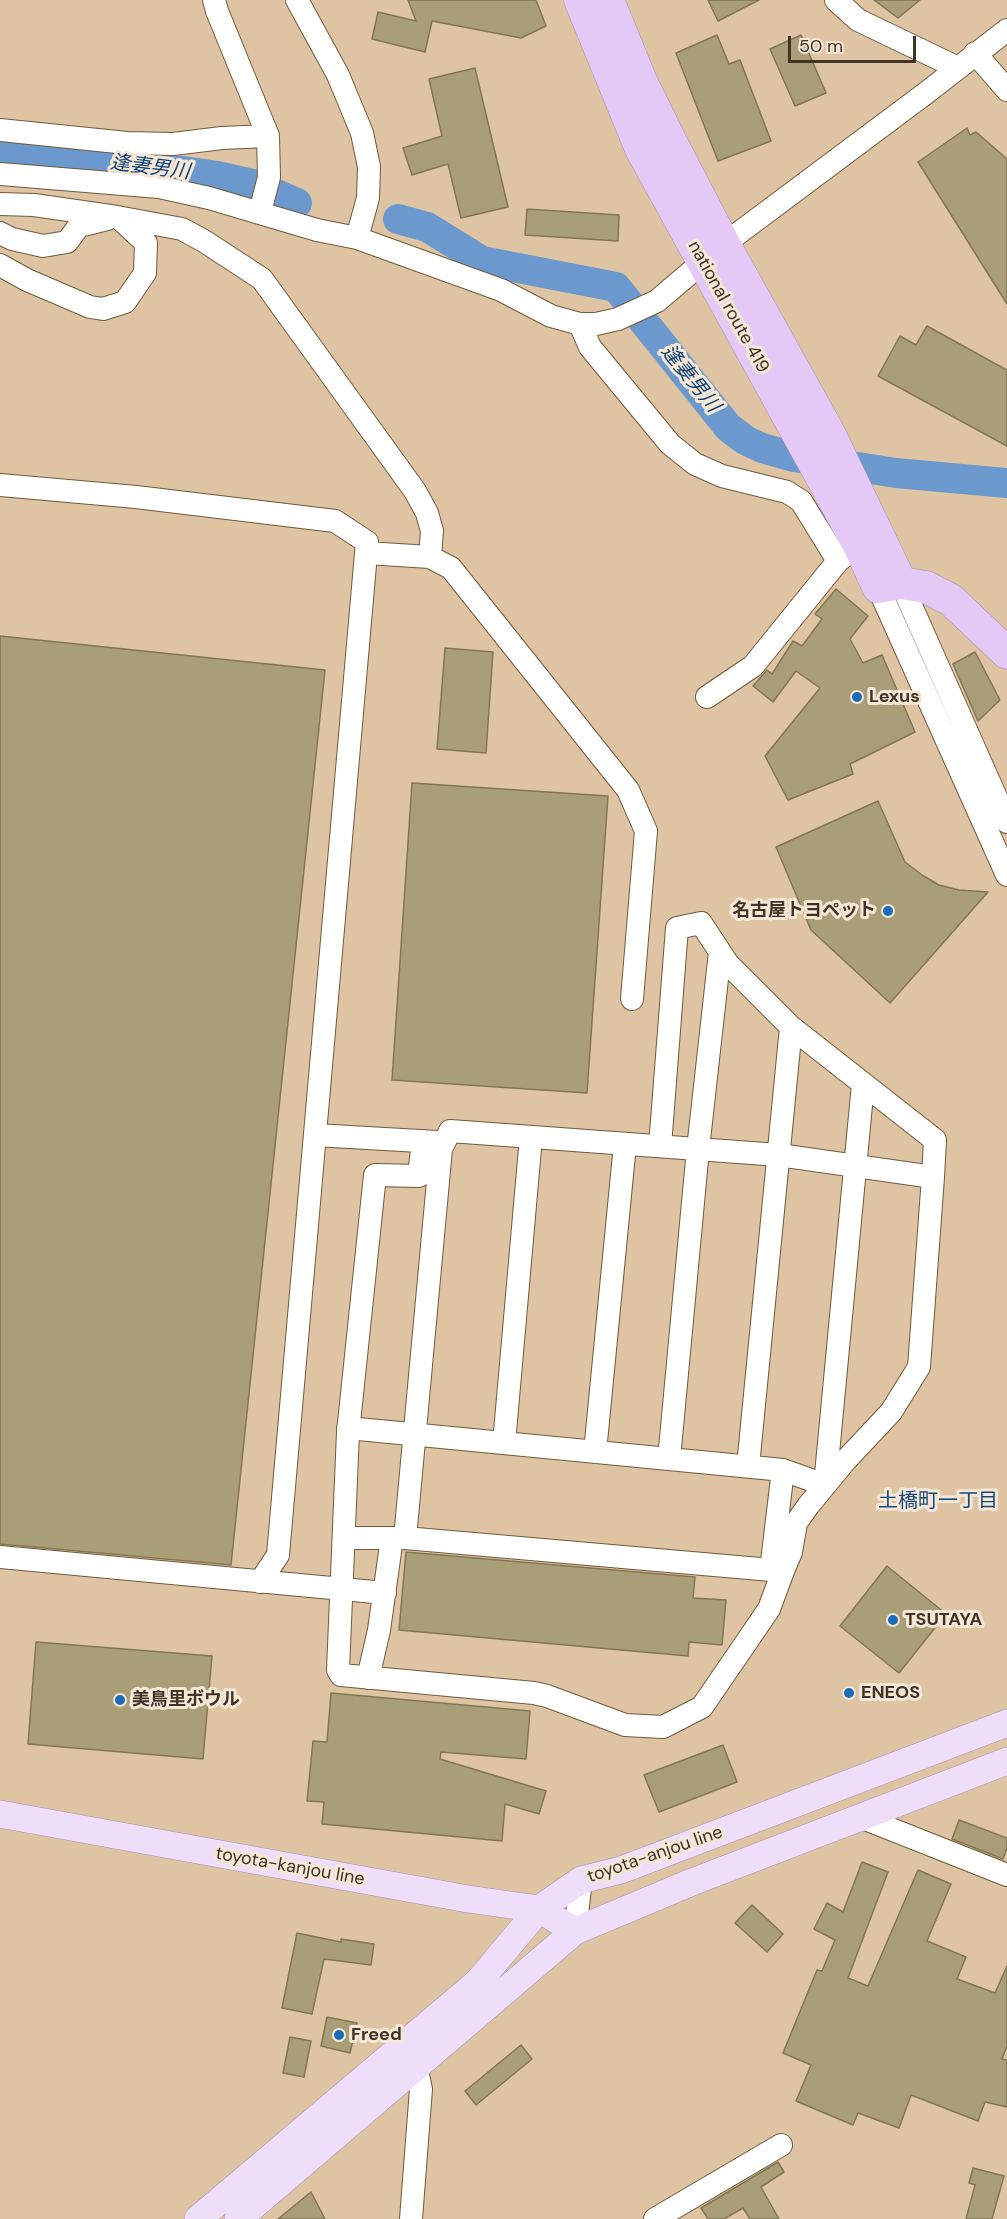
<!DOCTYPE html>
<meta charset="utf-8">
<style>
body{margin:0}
#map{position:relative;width:1007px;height:2219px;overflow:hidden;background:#dfc4a3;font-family:"DM Sans",sans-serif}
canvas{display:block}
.scale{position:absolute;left:788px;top:36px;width:128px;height:27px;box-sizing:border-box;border:3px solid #3f3427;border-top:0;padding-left:8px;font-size:18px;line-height:21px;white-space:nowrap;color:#3f3427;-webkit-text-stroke:4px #f4e7d6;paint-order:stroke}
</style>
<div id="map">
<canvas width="1007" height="2219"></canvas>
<div class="scale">50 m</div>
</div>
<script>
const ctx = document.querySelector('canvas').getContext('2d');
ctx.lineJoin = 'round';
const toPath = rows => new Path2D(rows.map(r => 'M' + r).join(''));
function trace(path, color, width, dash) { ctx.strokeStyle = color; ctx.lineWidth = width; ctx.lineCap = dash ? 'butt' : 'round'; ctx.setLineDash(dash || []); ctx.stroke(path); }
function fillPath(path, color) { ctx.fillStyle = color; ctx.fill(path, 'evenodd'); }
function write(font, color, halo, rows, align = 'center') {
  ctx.font = font + ' "DM Sans","Noto Sans JP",sans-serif'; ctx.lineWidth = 6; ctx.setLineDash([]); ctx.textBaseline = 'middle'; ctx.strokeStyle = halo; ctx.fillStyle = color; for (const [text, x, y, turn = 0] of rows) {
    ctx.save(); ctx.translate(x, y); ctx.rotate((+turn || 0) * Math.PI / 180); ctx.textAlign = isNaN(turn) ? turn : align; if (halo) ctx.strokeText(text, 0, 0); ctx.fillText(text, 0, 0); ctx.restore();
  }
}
trace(toPath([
 [0,151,113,167,183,171,218,176,253,184,297,203],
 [398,219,427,227,482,261,616,287,728,427,745,440,762,448,794,457,896,473,1007,483]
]), '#6b99ce', 30);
const building = toPath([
 [408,0,536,0,546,26,521,38,432,21,425,52,372,39,378,12,416,21,408,0],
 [708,0,759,0,718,21,708,0],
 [874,0,920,0,898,18,874,0],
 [717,35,729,64,740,60,771,141,718,161,676,53,717,35],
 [801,35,826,93,795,106,770,49,801,35],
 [475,68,508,207,461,218,448,164,412,175,403,148,442,136,429,79,475,68],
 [967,128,970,135,976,132,1007,159,1007,304,918,162,967,128],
 [527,209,619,215,618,241,525,235,527,209],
 [927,326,1007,370,1007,446,878,376,900,336,916,345,927,326],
 [836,589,868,616,850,639,863,663,882,655,915,732,850,764,853,774,788,800,765,756,820,688,796,671,773,702,753,686,767,670,772,674,793,641,802,646,822,619,815,614,836,589],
 [0,636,325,670,231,1565,0,1544,0,636],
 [445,648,493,652,486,753,437,749,445,648],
 [975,652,1000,700,978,721,953,664,975,652],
 [412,783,608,796,587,1093,392,1080,412,783],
 [878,801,905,862,922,875,939,885,959,890,988,892,890,1003,811,930,776,847,878,801],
 [406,1552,695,1577,693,1598,726,1600,722,1645,689,1642,688,1656,399,1630,406,1552],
 [887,1566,946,1614,899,1673,840,1626,887,1566],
 [36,1642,212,1656,203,1759,28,1744,36,1642],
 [331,1693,530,1711,526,1759,441,1752,440,1759,546,1791,539,1814,505,1804,502,1841,322,1824,324,1802,307,1801,313,1741,327,1742,331,1693],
 [723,1745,737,1782,659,1812,644,1775,723,1745],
 [959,1820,1007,1838,1007,1848,1003,1859,952,1839,959,1820],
 [862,1862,888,1872,848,1978,868,1986,918,1870,951,1884,927,1941,966,1957,957,1979,995,1993,1007,1966,1007,2046,1002,2059,1007,2060,1007,2107,985,2102,978,2121,911,2095,899,2128,858,2113,853,2125,796,2101,811,2065,783,2053,817,1970,822,1971,835,1940,814,1929,827,1903,843,1912,862,1862],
 [752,1905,783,1934,767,1952,735,1923,752,1905],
 [297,1933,341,1942,341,1939,374,1944,371,1965,324,1959,312,2014,282,2008,297,1933],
 [327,2017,357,2023,350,2053,321,2046,327,2017],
 [290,2037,311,2041,304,2077,283,2073,290,2037],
 [521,2045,532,2059,476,2105,465,2091,521,2045],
 [778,2162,784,2172,761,2187,779,2219,750,2219,743,2208,724,2219,708,2219,701,2208,778,2162],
 [973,2168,1004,2176,992,2219,966,2219,975,2185,969,2183,973,2168],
 [311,2192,325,2219,278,2219,311,2192]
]);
fillPath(building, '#aa9e78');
trace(building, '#827753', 1.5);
const minor = toPath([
 [214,0,217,11,268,136,269,177,260,212],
 [297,0,338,75,362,133,369,167,368,198,357,238],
 [836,0,858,20,958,68],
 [975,53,1007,90],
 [0,130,127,143,173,144,222,138,268,136],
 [0,174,159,187,209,198,317,230,357,238,501,290,551,316,580,324,596,324,618,319,657,301,724,244,926,93,1007,30],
 [0,204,34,205,117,217,182,229,204,241,262,279,415,491,427,513,432,531,430,557,451,568,628,790,646,831,632,999],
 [0,233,12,239,43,246,67,242,79,226,107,219],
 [0,265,27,280,90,307,103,309,125,302,145,273,146,243,118,217],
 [580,324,590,347,670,444,695,464,722,476,787,492,801,501,838,561,859,545],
 [0,485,136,497,335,521,367,542,278,1555,260,1582],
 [366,553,430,557],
 [901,583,1007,822],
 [878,587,1007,875],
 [707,697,753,666,838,561],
 [315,1135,437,1142],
 [423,1141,419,1176,375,1175,348,1432,338,1670,341,1675,534,1693,547,1696,625,1725,663,1727,702,1707,769,1609,783,1571,791,1552,796,1523,808,1506,845,1461,891,1412,919,1367,933,1177,779,1155,450,1131,441,1149,405,1538,783,1571],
 [660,1146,677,928,701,923,728,964,791,1027,935,1140,933,1177],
 [348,1428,783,1470,771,1570],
 [504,1443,531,1137],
 [595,1452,625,1144],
 [669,1459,698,1149,720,952],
 [748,1466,791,1027],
 [783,1470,825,1485,863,1084],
 [344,1538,405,1538],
 [0,1557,385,1593],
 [368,1678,379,1630,392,1538],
 [863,1818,1007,1875],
 [575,1931,581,1880],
 [411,2219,421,2089,416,2066],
 [655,2219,781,2145]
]);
const major = toPath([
 [0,1814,468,1899,539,1909,575,1931],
 [198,2219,478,1982,539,1909,581,1880,621,1870,1007,1723],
 [238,2219,575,1931,692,1882,1007,1761]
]);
const highway = toPath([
 [580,0,641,149,859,545,878,587,901,583,926,587,951,600,1007,653],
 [608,0,641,81,669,138,724,244,828,431,901,583]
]);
trace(minor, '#71593c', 24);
trace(major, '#aa94ae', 28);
trace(highway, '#aa94ae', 33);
trace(minor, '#fff', 22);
trace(major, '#efdefa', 27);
trace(highway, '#e4c8f6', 32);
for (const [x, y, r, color] of [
 [857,697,6,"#1b6bba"],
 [888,911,6,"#1b6bba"],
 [893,1620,6,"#1b6bba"],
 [849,1693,6,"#1b6bba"],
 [120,1700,6,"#1b6bba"],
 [339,2035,6,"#1b6bba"]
]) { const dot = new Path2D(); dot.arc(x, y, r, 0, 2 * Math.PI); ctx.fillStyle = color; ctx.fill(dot); trace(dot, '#f4e7d6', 2); }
write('18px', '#3f3427', '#f4e7d6', [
 ["national route 419",728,307,61],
 ["toyota-anjou line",655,1855,-19],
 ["toyota-kanjou line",290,1867,10]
]);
write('bold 18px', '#3f3427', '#f4e7d6', [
 ["Lexus",869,697],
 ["名古屋トヨペット",876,911,"right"],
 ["TSUTAYA",905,1620],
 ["ENEOS",861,1693],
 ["美鳥里ボウル",132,1700],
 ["Freed",351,2035]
], 'left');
write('italic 20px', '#114274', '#f4e7d6', [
 ["逢妻男川",150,168,7],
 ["逢妻男川",690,379,51]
]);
write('20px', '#17487a', '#f4e7d6', [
 ["土橋町一丁目",938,1502]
]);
</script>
